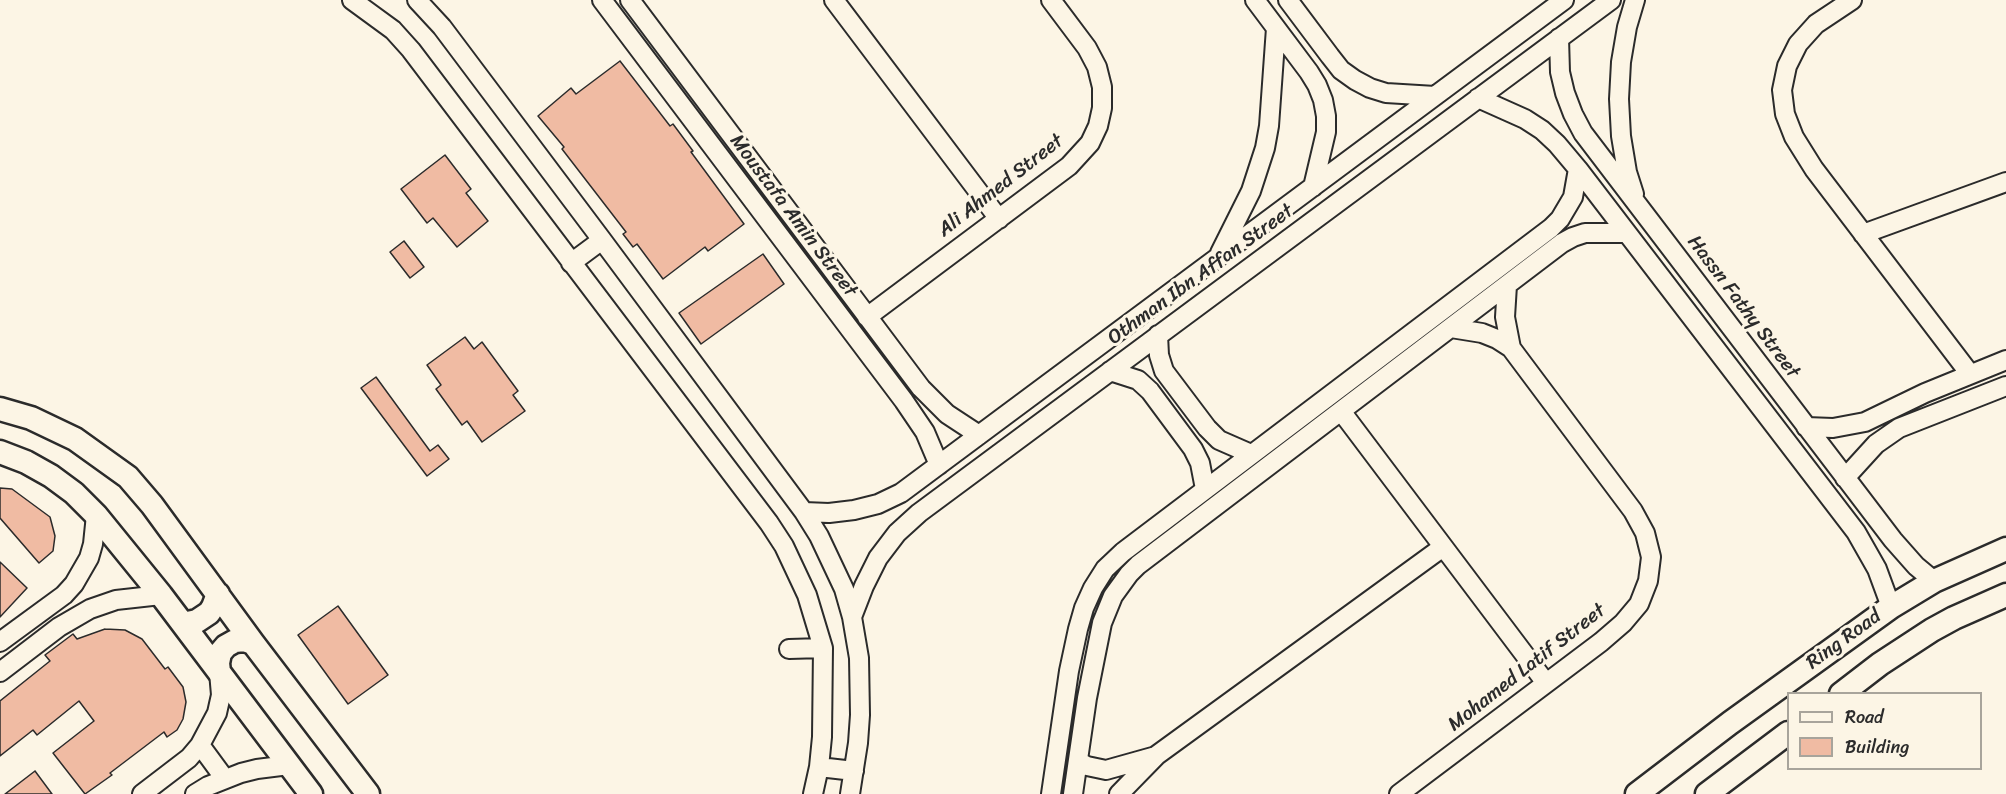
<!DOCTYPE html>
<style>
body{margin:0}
#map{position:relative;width:2006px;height:794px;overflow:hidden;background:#fcf5e5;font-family:Sriracha,sans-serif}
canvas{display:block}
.legend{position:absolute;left:1787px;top:692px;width:195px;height:78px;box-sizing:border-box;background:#fcf5e5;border:2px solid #a8a49b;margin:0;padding:8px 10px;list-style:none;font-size:18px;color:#2b2b2b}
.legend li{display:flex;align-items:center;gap:12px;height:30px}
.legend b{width:30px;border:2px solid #a8a49b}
</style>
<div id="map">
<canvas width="2006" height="794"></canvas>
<ul class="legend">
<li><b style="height:8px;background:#fcf5e5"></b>Road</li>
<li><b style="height:16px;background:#f0bba3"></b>Building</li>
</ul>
</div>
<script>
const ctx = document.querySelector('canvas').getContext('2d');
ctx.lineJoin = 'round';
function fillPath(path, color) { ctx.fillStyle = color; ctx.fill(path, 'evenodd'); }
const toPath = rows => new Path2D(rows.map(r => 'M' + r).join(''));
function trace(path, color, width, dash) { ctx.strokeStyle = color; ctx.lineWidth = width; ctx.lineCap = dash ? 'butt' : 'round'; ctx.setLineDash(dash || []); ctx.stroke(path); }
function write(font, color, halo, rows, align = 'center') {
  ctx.font = font + ' Sriracha,sans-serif'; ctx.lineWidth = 6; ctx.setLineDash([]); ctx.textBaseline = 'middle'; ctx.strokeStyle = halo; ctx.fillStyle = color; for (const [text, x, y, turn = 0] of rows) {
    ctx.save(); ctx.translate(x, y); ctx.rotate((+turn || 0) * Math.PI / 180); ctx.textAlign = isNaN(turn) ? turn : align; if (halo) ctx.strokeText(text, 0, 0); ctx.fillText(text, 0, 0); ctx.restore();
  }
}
const building = toPath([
 [620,61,670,126,673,124,693,151,691,152,744,224,708,251,705,247,663,279,637,244,633,247,623,234,626,232,562,149,564,147,538,116,571,88,576,94,620,61],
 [445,155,471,189,466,193,488,221,457,247,433,218,427,223,401,189,445,155],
 [404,241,424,267,410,278,390,252,404,241],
 [763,254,784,284,701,344,679,313,763,254],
 [465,337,474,349,482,342,518,391,513,395,525,411,482,442,467,421,462,425,436,389,441,385,427,365,465,337],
 [376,377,430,451,438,445,449,459,427,476,361,388,376,377],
 [0,488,12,489,50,517,55,536,53,551,39,563,0,518,0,488],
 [0,562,27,588,0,617,0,562],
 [338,606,388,675,348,704,298,635,338,606],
 [105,629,125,630,142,639,165,669,168,667,183,687,186,702,183,719,177,730,167,737,164,732,110,773,112,775,85,794,53,753,94,721,79,701,37,735,33,730,0,756,0,701,50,661,45,655,73,634,77,639,105,629],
 [35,771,52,794,5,794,35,771]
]);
fillPath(building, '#f0bba3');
trace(building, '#2b2b2b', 1.5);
const minor = toPath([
 [352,0,393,30,411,50,769,523,784,546,807,595,823,648,822,737,819,767,813,794],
 [417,0,442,27,602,240,804,512,819,536,844,589,852,617,859,658,860,715,858,743,850,794],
 [602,0,904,401,925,432,939,465],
 [630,0,921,388,947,414,979,435],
 [834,0,999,219],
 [1255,0,1309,72,1317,85,1323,100,1326,116,1326,132,1313,187],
 [1288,0,1330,56,1341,70,1355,80,1370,88,1386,93,1435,96],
 [1852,0,1816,24,1798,44,1787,66,1782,90,1785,114,1794,137,1814,169,1970,374],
 [1559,38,1560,72,1565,93,1573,114,1583,133,1893,540,1916,566,1934,581],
 [1478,98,1525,119,1542,130,1557,144,1578,169,1856,532,1877,569,1891,607],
 [1634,194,1627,172,1621,136,1619,99,1621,62,1627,27,1635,0],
 [1863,234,2006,182],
 [1220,253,1251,191,1265,148,1269,126,1276,28],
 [571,263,602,240],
 [1507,285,1505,317,1511,348],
 [867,317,1069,166,1090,143,1098,126,1102,108,1102,87,1097,67,1087,48,1051,0],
 [1158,335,1159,355,1164,371,1207,428,1219,440,1251,454],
 [1110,371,1138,380,1150,391,1193,449,1200,463,1205,489],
 [1341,411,1546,683],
 [1806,427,1833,428,1865,422,1925,393,2006,360],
 [1845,478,1876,444,1899,428,2006,386],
 [804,512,829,513,854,510,878,504,901,493,1564,0],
 [852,617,864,586,878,558,897,533,919,513,1611,0],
 [0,642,64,595,74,584,89,558,93,544,96,515],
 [789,649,823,648],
 [0,672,59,627,90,609,116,600,161,595],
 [200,745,225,779],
 [1078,761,1087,766,1106,770,1156,756],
 [819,767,854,771],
 [142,794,189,758,200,745,217,713,221,695,219,672],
 [195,794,208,786,241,773,257,769,289,765],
 [1051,794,1069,671,1078,629,1084,608,1093,588,1105,569,1123,552,1551,228,1560,219,1573,197,1578,169],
 [1073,794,1087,698,1102,623,1113,596,1129,574,1138,565,1562,243,1573,237,1585,233,1627,233],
 [1119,794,1157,755,1443,547],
 [1399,794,1601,642,1623,623,1639,604,1648,581,1651,557,1645,533,1633,511,1511,348,1497,339,1482,333,1451,328]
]);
const major = toPath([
 [0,409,31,418,75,439,128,477,152,505,253,643,368,794],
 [0,452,26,462,51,476,74,493,96,515,161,595,311,794],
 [183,624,197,621,209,613,213,607,218,594],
 [219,672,218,663,220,653,226,646,235,641,244,640,253,643],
 [1841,694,1880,664,1932,630,1954,618,2006,595],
 [1637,794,1730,723,1891,607,1934,581,2006,549],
 [1707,794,1788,733]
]);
trace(minor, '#2b2b2b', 22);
trace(major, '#2b2b2b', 27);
trace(minor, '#fcf5e5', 18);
trace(major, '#fcf5e5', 22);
write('20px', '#2b2b2b', '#fcf5e5', [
 ["Ali Ahmed Street",1001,186,-38],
 ["Moustafa Amin Street",793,216,53],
 ["Othman Ibn Affan Street",1201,275,-36],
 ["Hassn Fathy Street",1743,307,53],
 ["Ring Road",1844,640,-36],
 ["Mohamed Latif Street",1527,668,-38]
]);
</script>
